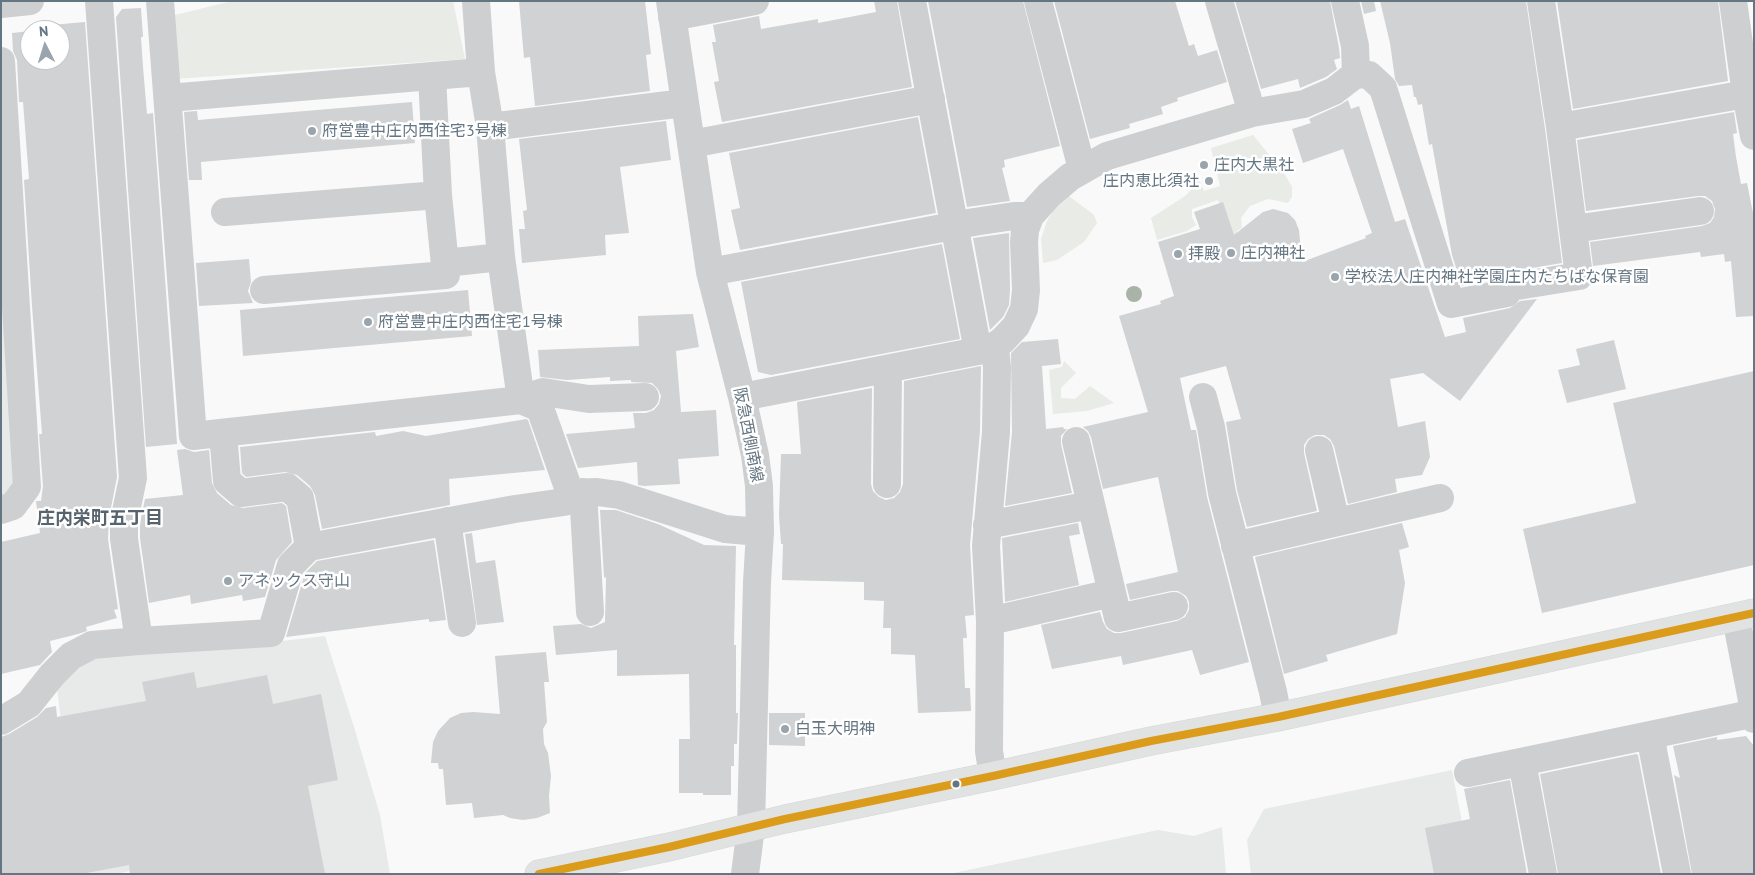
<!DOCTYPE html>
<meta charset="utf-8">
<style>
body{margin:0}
#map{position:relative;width:1755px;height:875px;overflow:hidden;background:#f9f9f9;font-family:"PT Sans",sans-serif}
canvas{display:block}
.frame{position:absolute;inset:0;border:2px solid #657683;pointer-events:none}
.north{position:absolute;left:20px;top:20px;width:50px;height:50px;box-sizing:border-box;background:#fff;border:1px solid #c1c8cd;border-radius:50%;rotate:355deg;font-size:14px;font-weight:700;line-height:20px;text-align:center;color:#657683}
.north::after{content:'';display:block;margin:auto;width:18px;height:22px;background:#99a4ac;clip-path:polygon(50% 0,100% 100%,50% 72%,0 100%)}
</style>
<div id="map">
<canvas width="1755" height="875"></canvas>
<div class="frame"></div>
<div class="north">N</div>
</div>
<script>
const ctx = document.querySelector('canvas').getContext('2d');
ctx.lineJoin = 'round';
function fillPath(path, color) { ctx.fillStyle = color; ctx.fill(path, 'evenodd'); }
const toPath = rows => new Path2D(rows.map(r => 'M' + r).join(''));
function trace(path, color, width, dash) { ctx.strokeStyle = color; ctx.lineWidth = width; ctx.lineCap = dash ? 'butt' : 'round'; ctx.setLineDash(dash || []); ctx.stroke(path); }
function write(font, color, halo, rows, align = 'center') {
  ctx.font = font + ' "PT Sans","Noto Sans JP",sans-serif'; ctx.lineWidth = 5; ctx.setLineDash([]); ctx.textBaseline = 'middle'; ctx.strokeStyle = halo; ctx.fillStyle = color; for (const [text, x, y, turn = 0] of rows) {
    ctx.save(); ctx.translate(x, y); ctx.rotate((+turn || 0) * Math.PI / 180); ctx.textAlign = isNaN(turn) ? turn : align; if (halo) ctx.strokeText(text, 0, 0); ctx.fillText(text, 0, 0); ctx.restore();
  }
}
fillPath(toPath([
 [1,222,17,478,1,499],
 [325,636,354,727,380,815,390,874,130,874,129,871,117,874,78,874,57,687,92,656,197,651],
 [1452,770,1472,874,1251,874,1247,840,1264,809],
 [1222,827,1226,874,949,874,1158,830,1194,836]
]), '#e8e9e9');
fillPath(toPath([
 [232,1,453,1,465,59,174,79,171,16],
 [1253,135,1284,173,1292,187,1292,197,1288,203,1268,199,1250,206,1241,218,1242,228,1237,231,1242,253,1225,218,1218,200,1192,209,1192,217,1196,225,1187,231,1157,240,1151,218,1185,196,1192,189,1195,181,1199,180,1204,191,1220,186,1211,148],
 [1069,196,1094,215,1097,223,1084,242,1057,260,1043,263,1041,239,1047,221,1053,211],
 [1064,361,1076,373,1061,388,1061,398,1075,399,1090,386,1114,403,1087,411,1053,414,1049,370,1062,367]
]), '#e8ebe6');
fillPath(toPath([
 [519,1,645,1,651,54,646,55,650,91,535,106,530,57,524,58],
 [874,1,897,1,912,87,722,122,714,82,719,81,712,42,716,42,713,25,759,16,761,29,818,19,818,23,876,12],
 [928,1,1023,1,1060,146,1004,160,1005,167,1002,168,1010,201,967,207],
 [1054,1,1175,1,1189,46,1194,44,1198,56,1217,50,1227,82,1177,98,1178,101,1161,107,1163,114,1129,124,1130,128,1090,139],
 [1235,1,1330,1,1339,48,1340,58,1334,60,1337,69,1326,77,1300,88,1298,79,1261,89],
 [1361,1,1374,1,1376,11,1364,14],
 [1380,1,1526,1,1545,129,1562,263,1508,272,1502,274,1498,279,1462,286,1452,255,1432,144,1429,145,1422,104,1418,105,1416,97,1414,97,1412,85,1399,86,1395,79,1390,43],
 [1557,1,1718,1,1728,81,1573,109],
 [141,8,143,37,141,37,143,67,147,114,153,113,177,444,146,447,116,17,122,9],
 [85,22,117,477,109,518,108,539,118,609,114,610,117,618,86,627,87,631,78,634,50,641,52,652,40,665,1,674,1,542,40,533,36,501,41,501,43,486,39,434,42,434,32,306,24,180,29,179,23,102,19,102,17,60,13,51,12,33,30,31,30,60,60,60,60,30,46,30,51,30,51,25],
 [1348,100,1351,109,1359,106,1395,222,1405,219,1445,337,1466,332,1463,318,1510,308,1520,301,1537,299,1460,401,1423,373,1390,379,1398,427,1425,421,1430,457,1422,475,1395,479,1397,492,1348,504,1334,446,1330,439,1324,435,1315,435,1308,439,1304,445,1304,453,1317,511,1247,527,1237,490,1226,422,1241,419,1226,366,1180,378,1191,430,1196,430,1207,497,1249,662,1200,675,1192,650,1123,665,1121,656,1052,669,1041,625,1100,612,1103,622,1107,629,1114,633,1121,633,1177,621,1185,617,1189,610,1189,602,1186,596,1178,591,1171,591,1130,600,1126,584,1178,572,1158,477,1103,489,1091,437,1088,431,1083,427,1148,412,1119,316,1161,304,1160,301,1174,296,1158,242,1200,229,1194,212,1223,202,1234,235,1263,212,1273,209,1288,213,1295,220,1299,230,1302,262,1366,238,1365,236,1372,233,1343,149,1303,163,1292,129,1311,123,1309,119,1340,105],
 [412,102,415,143,201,162,202,180,189,180,184,112,197,111,198,120],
 [1734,112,1737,133,1733,134,1736,157,1741,184,1747,183,1754,218,1754,316,1736,317,1731,261,1725,262,1724,254,1701,257,1700,252,1593,266,1590,242,1702,226,1710,223,1714,217,1715,209,1712,201,1705,196,1698,196,1586,211,1577,140],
 [918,117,936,213,740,250,731,210,740,208,729,153],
 [666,121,671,160,620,167,629,233,605,235,606,255,522,263,519,229,525,229,523,211,527,210,519,139],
 [1009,233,1010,290,1009,305,1003,317,990,330,973,238],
 [942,244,960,339,771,375,758,372,741,282],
 [249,259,251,282,248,291,253,303,199,306,196,263],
 [468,290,472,336,243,356,240,310],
 [693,314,699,347,676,351,681,412,716,410,719,456,678,459,680,484,644,486,638,485,637,462,578,468,566,434,635,428,633,413,646,413,654,410,659,404,661,396,658,389,652,383,631,382,631,380,610,381,610,377,567,380,540,377,538,350,639,346,638,316],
 [1058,339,1061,364,1042,366,1046,429,1063,427,1064,429,1067,429,1061,436,1061,444,1072,493,1005,506,1012,432,1011,353,1022,342],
 [1614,340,1626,389,1567,403,1558,370,1580,365,1576,349],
 [981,366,980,431,970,545,974,615,965,616,967,638,963,638,965,688,970,688,971,711,918,713,915,655,891,654,891,628,883,628,884,601,864,600,864,582,782,580,783,544,781,544,779,515,781,454,801,454,797,402,872,388,871,484,873,491,879,497,886,500,894,498,900,492,903,484,904,381],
 [1754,371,1754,565,1542,613,1523,529,1636,503,1613,403],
 [526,419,528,420,545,470,449,479,450,505,322,529,315,495,310,486,297,475,285,472,246,477,242,473,240,447,375,432,376,436,403,431,426,436],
 [185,449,194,452,209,450,212,483,217,493,231,505,243,508,282,503,286,506,292,542,276,560,265,597,243,601,242,595,191,604,190,595,149,603,140,538,140,523,145,499,183,495,177,450],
 [600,510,616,510,658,524,704,545,736,546,734,645,736,645,736,713,738,713,737,744,734,744,734,766,731,766,731,795,703,795,703,793,679,793,679,739,690,739,689,674,617,676,617,650,556,655,553,626,581,624,591,628,605,622,606,578,604,577],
 [1078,523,1080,534,1069,536,1079,585,1005,602,1002,538],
 [1402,523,1409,547,1399,550,1405,583,1397,634,1326,655,1328,661,1284,674,1255,557],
 [472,533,476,563,495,560,504,622,477,625,465,534],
 [434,540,446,620,429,622,429,619,286,637,305,573,317,561],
 [546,652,549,682,544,682,547,722,543,729,544,744,548,753,551,776,549,796,550,813,537,818,523,820,510,818,503,815,474,818,472,803,446,805,443,769,439,769,438,763,431,763,433,742,438,731,450,718,461,713,473,712,500,714,495,656],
 [194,672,197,688,267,675,273,704,321,694,338,780,308,786,325,874,130,874,129,865,81,874,1,874,1,737,9,734,37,717,46,708,56,706,57,717,146,701,142,682],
 [769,713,805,713,805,746,769,745],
 [1746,736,1754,746,1754,874,1692,874,1674,775,1680,778,1673,746,1717,737,1717,740],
 [1636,754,1638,755,1661,874,1558,874,1540,774],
 [1510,780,1527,874,1434,874,1425,828,1470,819,1464,789]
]), '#d0d2d3');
const major = toPath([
 [539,874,669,847,785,819,993,776,1151,741,1278,717,1754,613]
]);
trace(major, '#d5d6d7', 29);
trace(toPath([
 [99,1,133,478,124,521,124,539,139,641,271,633,291,565,309,547,515,509,564,502,570,493],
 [160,1,193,436,521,400,543,392,589,399,645,397],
 [476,1,481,72,490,127,501,257,521,400,540,408,570,493,597,492,619,495,725,529,760,532],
 [670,1,710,272,742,397,755,455,759,486,760,532,757,582,751,827,745,874],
 [912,1,978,351],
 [1038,1,1082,169],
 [1219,1,1252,113],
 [1541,1,1560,127,1746,94,1733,1],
 [1,4,30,1],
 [672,17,755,1],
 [1,61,27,487,13,506,1,510],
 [1356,74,1369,75,1383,88,1451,304,1507,293,1511,287,1579,276,1560,127],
 [432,76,481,72],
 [1746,94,1754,136],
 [168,98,432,76,438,195,446,275,264,290],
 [490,127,684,103],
 [691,144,931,99],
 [225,212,438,195],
 [1573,229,1700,211],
 [445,263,501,257],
 [710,272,974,222,1014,216,1030,216],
 [742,397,978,351,995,346,1003,340,1016,326,1024,309,1026,290,1024,242,1025,230,1030,216,1049,195,1070,177,1107,156,1252,113,1304,104,1334,91,1356,74,1355,46,1345,1],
 [1203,397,1211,427,1222,493,1273,692,1278,717],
 [223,433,227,481,241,493,287,487,300,498,309,547],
 [1076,441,1118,618,1174,606],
 [1319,450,1336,522],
 [887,484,888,369],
 [583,492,590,612],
 [447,521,462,623],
 [987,525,1091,505],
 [1235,546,1440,498],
 [1736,618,1752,700,1751,714,1754,719],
 [990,621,1112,593],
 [1,721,29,704,52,675,71,656,92,645,139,641],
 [1650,735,1677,874],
 [1522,762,1543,874],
 [1468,773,1751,714],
 [993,776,989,751,990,621,986,546,996,432,997,368,995,346]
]), '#cecfd0', 28);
trace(major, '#e1e2e2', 28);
trace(toPath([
 [539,874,669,847,785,819,993,776,1151,741,1278,717,1754,613]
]), '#da9c1a', 8);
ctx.fillStyle = '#a9b3a7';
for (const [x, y] of [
 [1134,294]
]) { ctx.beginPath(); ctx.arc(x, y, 8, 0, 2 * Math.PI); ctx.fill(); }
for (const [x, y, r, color] of [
 [312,131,5,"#99a4ac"],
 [1204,165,5,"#99a4ac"],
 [1209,181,5,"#99a4ac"],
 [1231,253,5,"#99a4ac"],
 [1178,254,5,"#99a4ac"],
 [1335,277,5,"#99a4ac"],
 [368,322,5,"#99a4ac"],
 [228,581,5,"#99a4ac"],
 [785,729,5,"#99a4ac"],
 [956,784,4.5,"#657683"]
]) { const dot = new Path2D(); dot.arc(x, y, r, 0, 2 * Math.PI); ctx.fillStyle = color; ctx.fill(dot); trace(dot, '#fff', 2); }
write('16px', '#657683', '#fff', [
 ["府営豊中庄内西住宅3号棟",322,131],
 ["庄内大黒社",1214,165],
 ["庄内恵比須社",1199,181,"right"],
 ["庄内神社",1241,253],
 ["拝殿",1188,254],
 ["学校法人庄内神社学園庄内たちばな保育園",1345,277],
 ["府営豊中庄内西住宅1号棟",378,322],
 ["アネックス守山",238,581],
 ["白玉大明神",795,729]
], 'left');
write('16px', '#657683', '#fff', [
 ["阪急西側南線",748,435,79]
]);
write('bold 18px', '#57646e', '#fff', [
 ["庄内栄町五丁目",100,519]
]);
</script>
